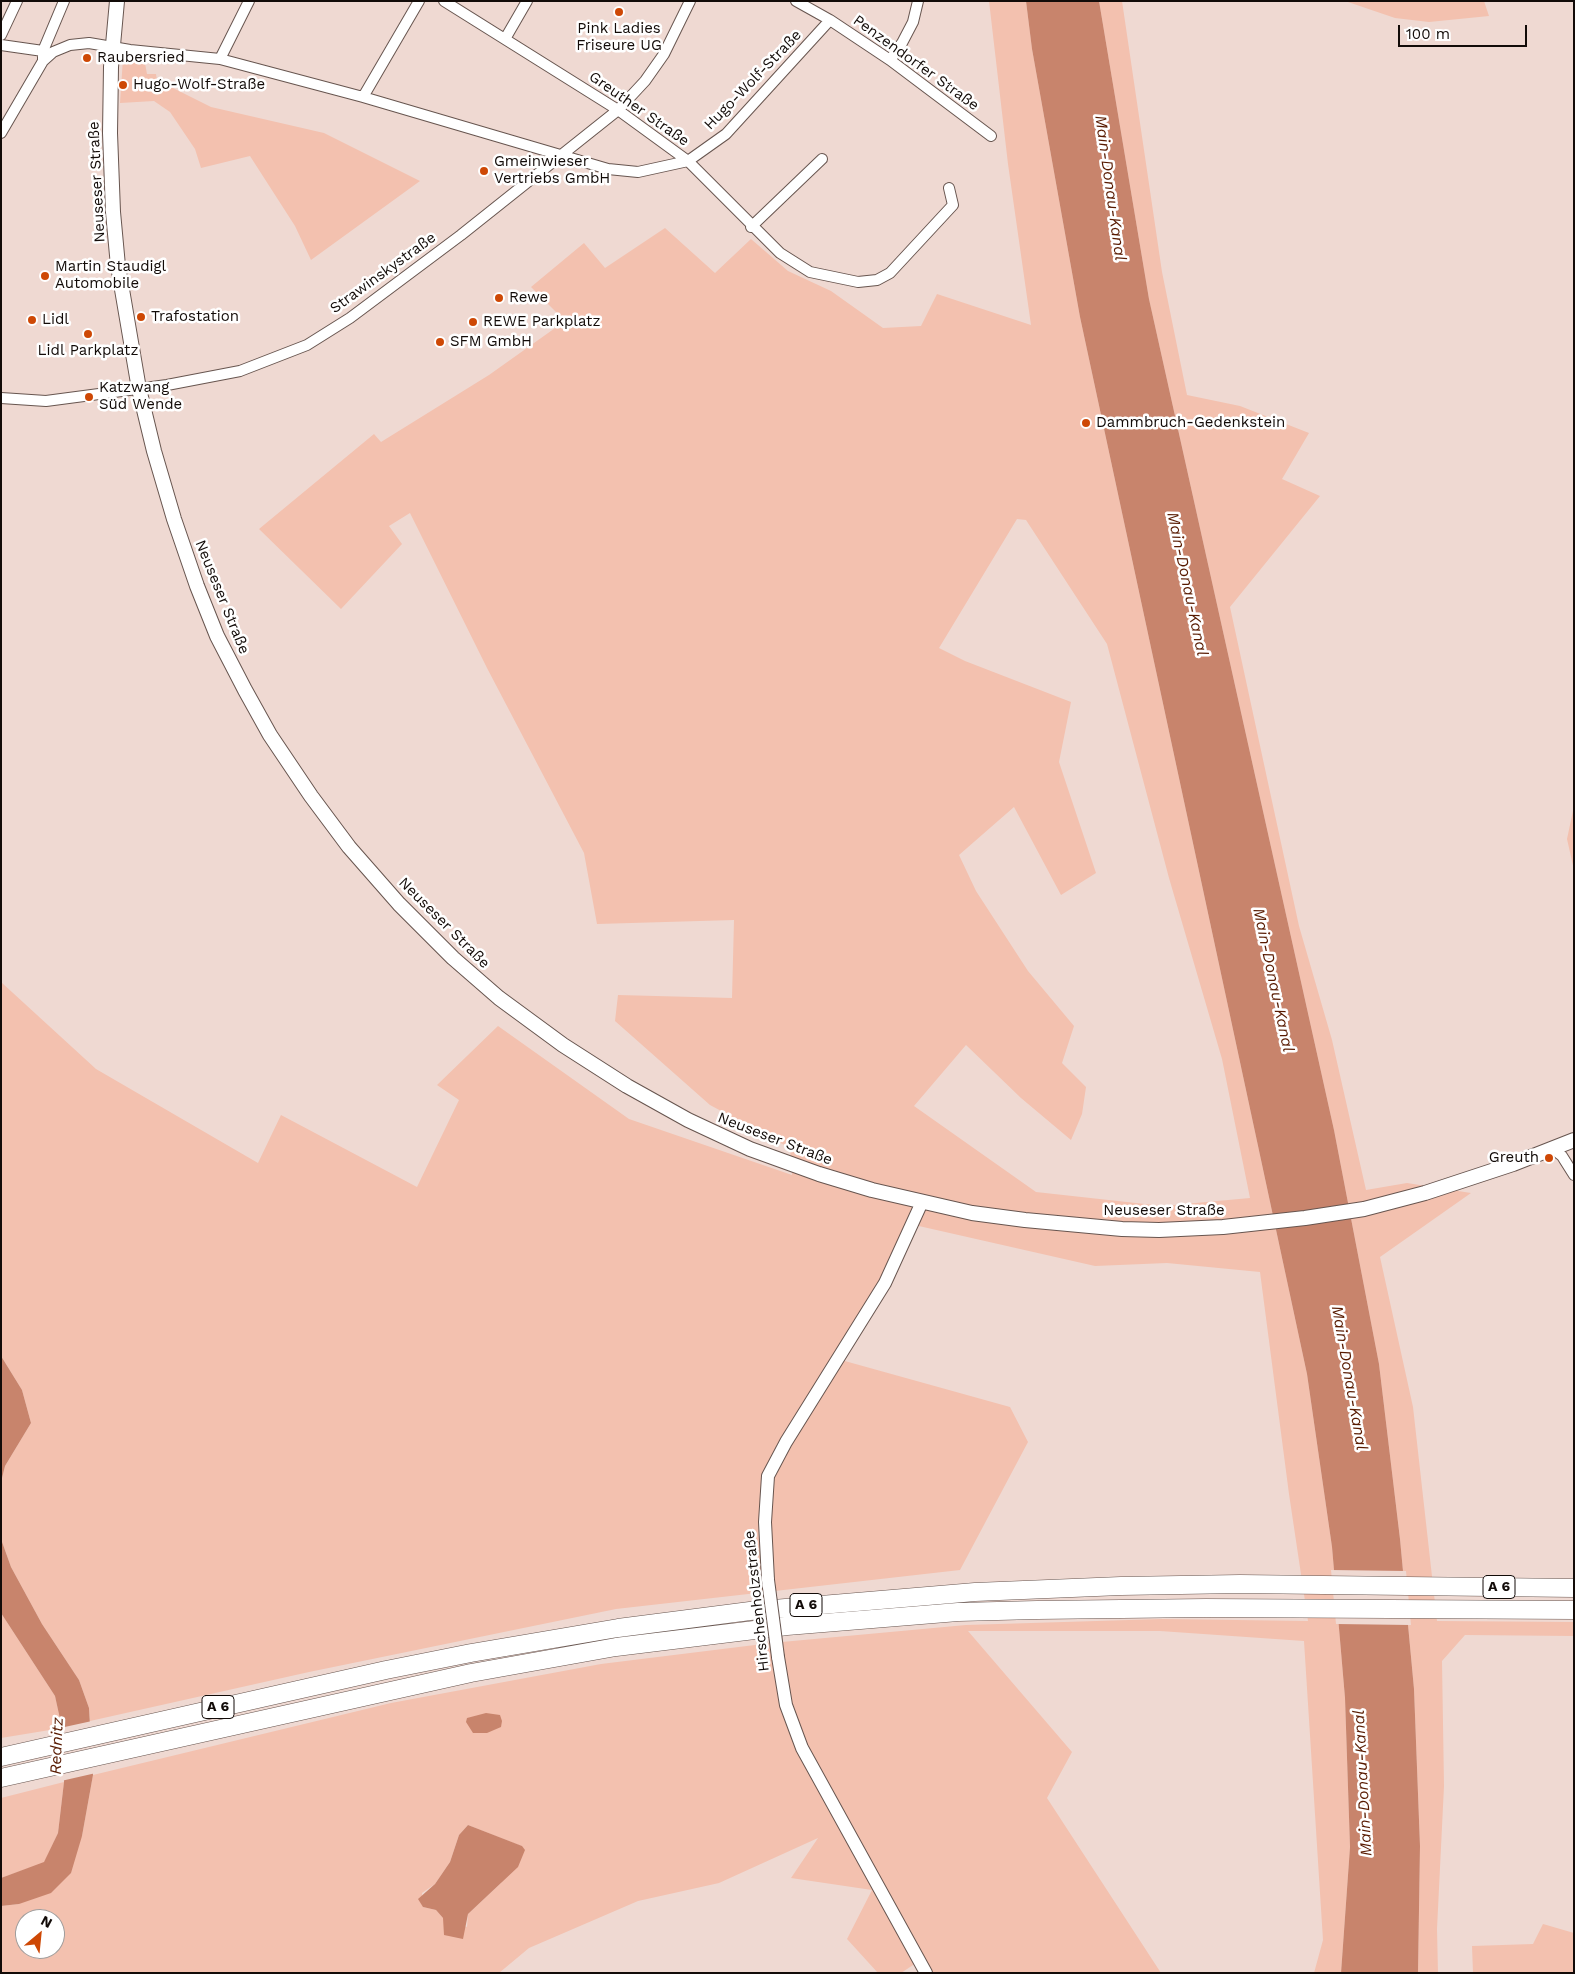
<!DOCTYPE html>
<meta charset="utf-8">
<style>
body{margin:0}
#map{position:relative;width:1575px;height:1974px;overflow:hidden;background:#efd9d2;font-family:"Work Sans",sans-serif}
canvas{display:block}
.frame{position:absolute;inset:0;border:2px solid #120b08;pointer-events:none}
.north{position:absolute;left:15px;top:1909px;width:50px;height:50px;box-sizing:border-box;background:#fff;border:1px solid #a09d9c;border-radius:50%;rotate:28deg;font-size:14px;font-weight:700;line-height:20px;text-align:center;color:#120b08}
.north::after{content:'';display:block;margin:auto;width:18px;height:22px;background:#ce4805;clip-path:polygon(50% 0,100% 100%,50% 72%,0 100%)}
.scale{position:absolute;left:1398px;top:25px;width:129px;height:22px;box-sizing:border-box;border:2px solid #120b08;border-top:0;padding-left:6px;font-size:15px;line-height:18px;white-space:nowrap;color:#120b08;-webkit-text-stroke:4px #fff;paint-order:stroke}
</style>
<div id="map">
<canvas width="1575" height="1974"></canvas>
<div class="frame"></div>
<div class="north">N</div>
<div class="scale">100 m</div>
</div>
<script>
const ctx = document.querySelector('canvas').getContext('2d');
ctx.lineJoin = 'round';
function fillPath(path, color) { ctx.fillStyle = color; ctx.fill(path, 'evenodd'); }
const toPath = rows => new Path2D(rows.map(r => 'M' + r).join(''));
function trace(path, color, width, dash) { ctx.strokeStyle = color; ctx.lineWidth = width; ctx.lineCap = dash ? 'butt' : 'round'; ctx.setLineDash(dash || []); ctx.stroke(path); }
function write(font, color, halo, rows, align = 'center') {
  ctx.font = font + ' "Work Sans",sans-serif'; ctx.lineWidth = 5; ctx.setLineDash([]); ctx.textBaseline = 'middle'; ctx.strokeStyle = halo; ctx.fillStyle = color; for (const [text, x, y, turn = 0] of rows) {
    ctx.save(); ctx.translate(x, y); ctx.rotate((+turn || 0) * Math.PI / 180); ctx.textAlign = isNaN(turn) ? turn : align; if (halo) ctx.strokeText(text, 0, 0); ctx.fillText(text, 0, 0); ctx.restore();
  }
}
fillPath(toPath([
 [989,1,1026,1,1032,49,1080,317,1307,1374,1332,1547,1345,1698,1350,1847,1341,1973,1314,1973,1323,1940,1304,1641,1160,1631,968,1631,1072,1752,1047,1798,1161,1973,921,1973,916,1963,901,1973,878,1973,847,1939,872,1890,791,1878,818,1838,719,1883,638,1901,529,1948,499,1973,1,1973,1,1906,19,1904,82,1836,93,1775,391,1703,601,1664,771,1643,966,1625,1162,1619,1308,1621,1289,1494,1260,1272,1167,1263,1095,1266,910,1224,882,1281,834,1358,1010,1407,1028,1442,960,1570,616,1609,309,1672,90,1721,89,1708,79,1680,42,1624,11,1567,1,1539,1,1482,5,1466,31,1423,22,1390,1,1356,1,982,96,1069,258,1163,281,1115,417,1187,459,1100,437,1085,498,1026,629,1119,792,1175,790,1148,710,1105,615,1021,618,995,732,998,734,920,597,924,584,853,487,668,410,513,389,526,402,544,341,609,259,529,374,434,381,442,489,375,565,321,531,287,584,243,605,268,665,228,715,273,751,239,788,271,831,291,883,328,921,326,937,294,1031,325,1008,164],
 [1017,519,1026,520,1107,644,1169,878,1222,1059,1250,1198,1163,1206,1036,1192,914,1106,966,1045,1021,1098,1071,1140,1082,1114,1086,1087,1062,1063,1074,1026,1028,971,976,891,959,855,1014,807,1061,895,1096,873,1059,762,1071,702,965,661,939,648],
 [468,1825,521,1846,501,1883,468,1914,467,1927,443,1918,436,1910,423,1907,422,1893,435,1884,450,1862,459,1835],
 [25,1919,55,1919,55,1949,25,1949],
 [1099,1,1122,1,1162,272,1187,395,1240,406,1309,433,1282,479,1320,496,1230,607,1299,926,1332,1040,1366,1190,1407,1183,1471,1193,1380,1257,1413,1407,1437,1621,1574,1622,1574,1636,1465,1635,1442,1661,1444,1786,1437,1929,1438,1973,1418,1973,1420,1846,1414,1689,1400,1539,1379,1364,1334,1130,1149,299],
 [1345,1,1484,1,1489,16,1429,22,1395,18],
 [123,58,144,58,147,74,156,74,157,80,211,107,324,133,420,181,311,260,295,226,250,156,201,168,195,149,170,112,154,101,120,103],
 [1574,806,1574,870,1567,839],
 [1,1613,55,1696,62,1728,1,1738],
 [64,1782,58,1833,44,1863,1,1878,1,1798],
 [1543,1924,1574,1933,1574,1973,1473,1973,1472,1946,1533,1944]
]), '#f3c1af');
fillPath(toPath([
 [1026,1,1099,1,1149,299,1334,1130,1379,1364,1400,1539,1414,1689,1420,1846,1418,1973,1341,1973,1350,1847,1345,1698,1332,1547,1307,1374,1080,317,1032,49],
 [1,1356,22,1390,31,1423,5,1466,1,1482],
 [1,1539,11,1567,42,1624,79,1680,89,1708,93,1775,82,1836,71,1873,51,1893,19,1904,1,1906,1,1878,44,1862,58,1833,64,1782,62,1728,55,1696,1,1613],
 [486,1713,500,1715,502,1721,501,1727,487,1733,473,1733,466,1722,467,1718],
 [468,1825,522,1846,525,1850,518,1867,468,1914,463,1939,444,1935,443,1918,436,1910,423,1907,418,1899,435,1884,450,1862,459,1835]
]), '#c8846c');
fillPath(toPath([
 [1331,1570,1406,1571,1411,1625,1336,1624],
 [92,1721,96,1773,61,1781,60,1728]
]), '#efd9d2');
const minor = toPath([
 [444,1,618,110,688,161,780,253,810,272,858,282,877,280,890,273,953,205,949,188],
 [796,1,830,20,890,60,991,136],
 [1,35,17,1],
 [505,39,527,1],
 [1,45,43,51],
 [220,59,249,1],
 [890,60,902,43,913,22,918,1],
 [43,61,43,51,64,1],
 [363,97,419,1],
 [1,133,43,61,53,52,70,45,89,43,130,50,220,59,363,97,608,169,638,172,688,161,726,134,830,20],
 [751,227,822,159],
 [1,398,46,401,167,385,240,371,307,345,350,318,461,235,618,110,645,81,664,54,690,1],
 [1553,1149,1562,1156,1574,1175]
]);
const tertiary = toPath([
 [768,1580,765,1522,768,1476,786,1442,885,1283,922,1202],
 [778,1657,786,1705,802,1748,926,1973]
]);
const secondary = toPath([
 [117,1,111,67,110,133,113,212,118,266,139,389,154,451,174,519,197,586,217,636,245,690,270,735,311,796,349,847,399,904,453,958,499,998,563,1045,627,1086,688,1120,750,1149,819,1174,872,1190,972,1213,1025,1220,1122,1229,1159,1230,1223,1227,1305,1218,1364,1209,1425,1193,1513,1164,1574,1140]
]);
const motorway = toPath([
 [1,1757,386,1670,471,1653,618,1628,750,1611,975,1592,1121,1586,1240,1584,1574,1588],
 [1,1778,471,1673,616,1647,787,1626,958,1612,1037,1610,1206,1608,1574,1610]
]);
trace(minor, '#67554f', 12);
trace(tertiary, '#67554f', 14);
trace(secondary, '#67554f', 16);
trace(motorway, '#67554f', 19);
trace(minor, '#fff', 10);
trace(tertiary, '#fff', 12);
trace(secondary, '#fff', 14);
trace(motorway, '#fff', 18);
const tertiaryBridge = toPath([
 [768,1580,778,1657]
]);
trace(tertiaryBridge, '#67554f', 14, []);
trace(tertiaryBridge, '#fff', 12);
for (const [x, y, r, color] of [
 [619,12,5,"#ce4805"],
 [87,58,5,"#ce4805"],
 [123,85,5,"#ce4805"],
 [484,171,5,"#ce4805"],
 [45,276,5,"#ce4805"],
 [499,298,5,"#ce4805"],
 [141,317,5,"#ce4805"],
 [32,320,5,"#ce4805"],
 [473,322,5,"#ce4805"],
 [88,334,5,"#ce4805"],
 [440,342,5,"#ce4805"],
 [89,397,5,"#ce4805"],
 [1086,423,5,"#ce4805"],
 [1549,1158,5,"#ce4805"]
]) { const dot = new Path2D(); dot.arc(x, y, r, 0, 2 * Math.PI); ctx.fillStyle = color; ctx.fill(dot); trace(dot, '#fff', 2); }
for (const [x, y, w] of [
 [1499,1587,32],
 [806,1605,32],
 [218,1707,32]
]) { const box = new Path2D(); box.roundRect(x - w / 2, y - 11.5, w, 23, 4); ctx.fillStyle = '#fff'; ctx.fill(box); trace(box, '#120b08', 1); }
write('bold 14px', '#120b08', null, [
 ["A 6",1499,1587],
 ["A 6",806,1605],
 ["A 6",218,1707]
]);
write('15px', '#120b08', '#fff', [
 ["Pink Ladies",619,29,"center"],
 ["Friseure UG",619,46,"center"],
 ["Raubersried",97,58],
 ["Hugo-Wolf-Straße",133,85],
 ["Gmeinwieser",494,162],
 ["Vertriebs GmbH",494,179],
 ["Martin Staudigl",55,267],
 ["Automobile",55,284],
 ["Rewe",509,298],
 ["Trafostation",151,317],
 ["Lidl",42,320],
 ["REWE Parkplatz",483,322],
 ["SFM GmbH",450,342],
 ["Lidl Parkplatz",88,351,"center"],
 ["Katzwang",99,388],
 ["Süd Wende",99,405],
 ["Dammbruch-Gedenkstein",1096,423],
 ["Greuth",1539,1158,"right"]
], 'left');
write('15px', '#120b08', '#fff', [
 ["Penzendorfer Straße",916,63,36],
 ["Hugo-Wolf-Straße",753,80,-46],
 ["Greuther Straße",639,109,35],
 ["Neuseser Straße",97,182,-93],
 ["Strawinskystraße",383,273,-36],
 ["Neuseser Straße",222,597,68],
 ["Neuseser Straße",444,923,45],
 ["Neuseser Straße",775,1139,21],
 ["Neuseser Straße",1164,1211],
 ["Hirschenholzstraße",757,1601,-96]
]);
write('italic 16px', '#581a00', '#fff', [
 ["Main-Donau-Kanal",1110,188,82],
 ["Main-Donau-Kanal",1187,584,78],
 ["Main-Donau-Kanal",1273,980,78],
 ["Main-Donau-Kanal",1349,1378,80],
 ["Rednitz",57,1746,-88],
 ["Main-Donau-Kanal",1363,1783,-93]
]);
</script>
